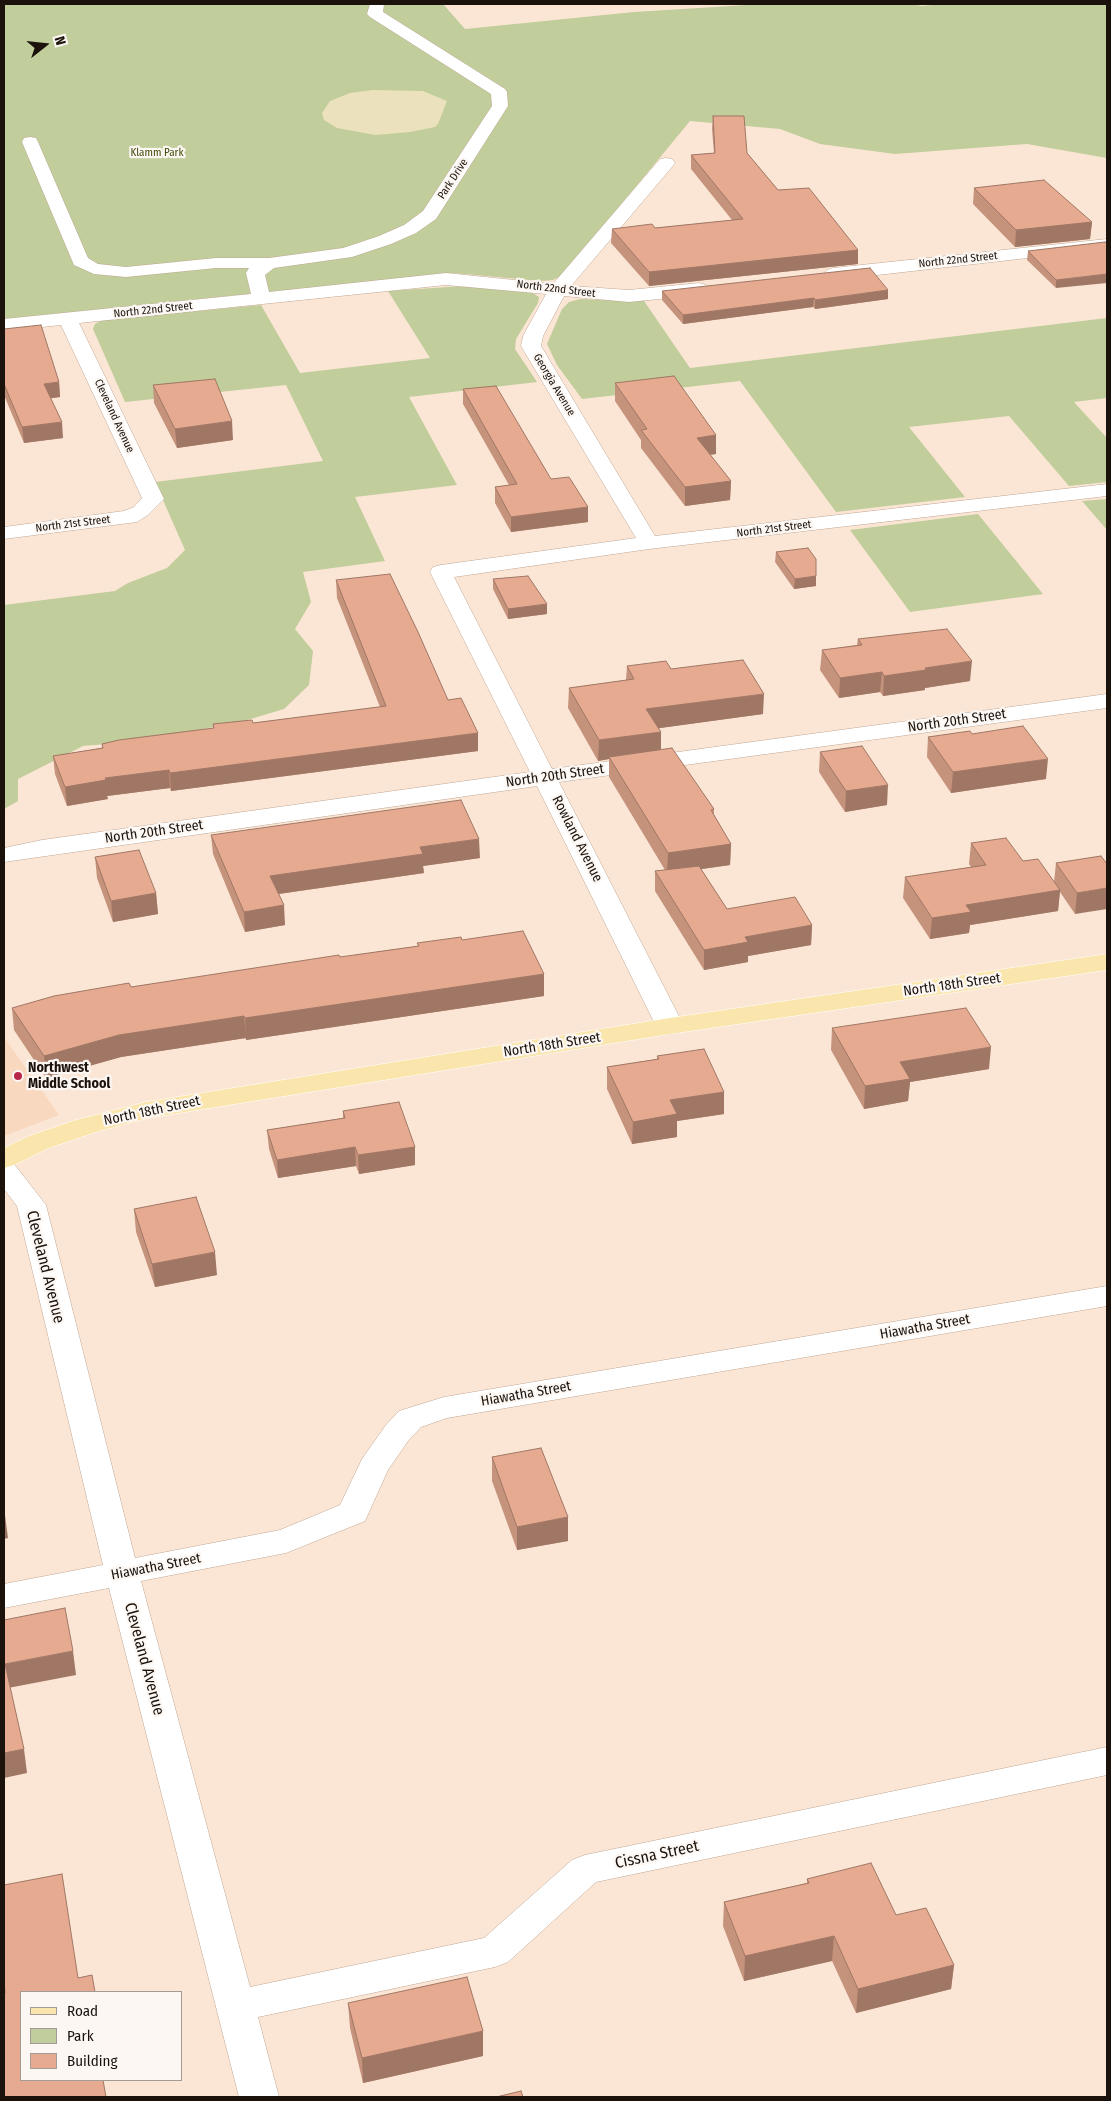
<!DOCTYPE html>
<style>
body{margin:0}
#map{position:relative;width:1111px;height:2101px;overflow:hidden;background:#fbe6d6;font-family:"Fira Sans Condensed",sans-serif}
canvas{display:block}
.frame{position:absolute;inset:0;border:5px solid #1b120b;pointer-events:none}
.legend{position:absolute;left:20px;top:1991px;width:162px;height:90px;box-sizing:border-box;background:#fcf7f3;border:1px solid #a29b96;margin:0;padding:6px 9px;list-style:none;font-size:15px;color:#1b120b}
.legend li{display:flex;align-items:center;gap:10px;height:25px}
.legend b{width:25px;border:1px solid #a29b96}
.north{position:absolute;left:20px;top:20px;width:50px;height:50px;-webkit-text-stroke:4px #fcf7f3;paint-order:stroke;rotate:74deg;font-size:14px;font-weight:700;line-height:20px;text-align:center;color:#1b120b}
.north::after{content:'';display:block;margin:auto;width:18px;height:22px;background:#1b120b;clip-path:polygon(50% 0,100% 100%,50% 72%,0 100%)}
</style>
<div id="map">
<canvas width="1111" height="2101"></canvas>
<div class="frame"></div>
<ul class="legend">
<li><b style="height:6px;background:#fae5ac"></b>Road</li>
<li><b style="height:14px;background:#c1cd9a"></b>Park</li>
<li><b style="height:14px;background:#e5aa90"></b>Building</li>
</ul>
<div class="north">N</div>
</div>
<script>
const ctx = document.querySelector('canvas').getContext('2d');
ctx.lineJoin = 'round';
function fillPath(path, color) { ctx.fillStyle = color; ctx.fill(path, 'evenodd'); }
const toPath = rows => new Path2D(rows.map(r => 'M' + r).join(''));
function trace(path, color, width, dash) { ctx.strokeStyle = color; ctx.lineWidth = width; ctx.lineCap = dash ? 'butt' : 'round'; ctx.setLineDash(dash || []); ctx.stroke(path); }
function write(font, color, halo, rows, align = 'center') {
  ctx.font = font + ' "Fira Sans Condensed",sans-serif'; ctx.lineWidth = 4.5; ctx.setLineDash([]); ctx.textBaseline = 'middle'; ctx.strokeStyle = halo; ctx.fillStyle = color; for (const [text, x, y, turn = 0] of rows) {
    ctx.save(); ctx.translate(x, y); ctx.rotate((+turn || 0) * Math.PI / 180); ctx.textAlign = isNaN(turn) ? turn : align; if (halo) ctx.strokeText(text, 0, 0); ctx.fillText(text, 0, 0); ctx.restore();
  }
}
fillPath(toPath([
 [4,1037,59,1115,4,1136]
]), '#f9d8c0');
fillPath(toPath([
 [4,4,443,4,465,29,634,12,763,4,910,4,922,6,942,4,1107,4,1107,158,1027,144,895,154,820,144,780,129,690,121,563,275,553,280,541,281,453,273,4,319],
 [463,286,531,292,539,297,538,303,516,339,515,349,537,382,409,397,457,485,355,497,385,561,303,572,311,602,295,629,313,651,309,685,284,709,244,721,142,741,83,746,18,779,18,801,4,809,4,605,115,591,128,583,167,568,185,550,155,482,323,461,286,385,125,402,93,329,95,324,102,320,261,305,300,373,430,358,388,291],
 [642,298,690,368,1107,318,1107,398,1074,402,1107,438,1107,482,1069,486,1009,416,909,427,965,497,836,512,740,381,582,399,557,365,547,344,562,309,569,302,580,299,620,300],
 [1107,499,1107,530,1082,501],
 [978,514,1043,594,910,612,850,530]
]), '#c1cd9a');
fillPath(toPath([
 [372,90,423,91,447,101,438,124,435,127,410,132,375,135,337,128,324,120,322,113,330,101,350,93]
]), '#ebe1bc');
const minor = toPath([
 [370,4,384,4,383,12,505,89,507,92,508,106,436,219,416,233,391,244,352,257,274,268,265,275,269,292,446,273,553,284,660,159,666,158,672,159,675,163,672,167,571,286,629,290,699,283,706,285,708,289,706,293,699,295,629,302,564,296,543,336,541,346,655,536,1107,484,1107,496,649,549,454,577,552,769,1107,694,1107,708,559,782,684,1026,680,1032,670,1034,660,1032,656,1026,537,786,4,862,4,848,42,840,530,772,430,572,433,567,441,565,636,538,521,346,523,336,546,294,446,285,79,323,164,499,148,515,137,522,4,539,4,527,124,511,134,507,142,498,61,325,4,331,4,319,251,294,246,273,249,268,216,268,126,277,94,274,74,265,22,142,24,138,30,137,36,138,38,142,88,258,98,264,126,267,216,258,269,258,343,248,379,236,404,225,423,211,492,106,491,94,370,17,367,14,370,4],
 [1107,239,1107,249,833,280,827,278,824,274,827,270,833,268,1107,239],
 [4,1161,14,1164,46,1205,135,1558,280,1530,340,1505,362,1459,386,1425,399,1411,444,1397,1107,1286,1107,1306,447,1418,421,1427,408,1441,388,1470,365,1521,286,1553,141,1581,250,1987,484,1938,572,1860,585,1855,1107,1747,1107,1775,596,1882,508,1962,495,1967,258,2017,279,2097,239,2097,109,1588,4,1608,4,1584,103,1565,17,1206,4,1189,4,1161]
]);
const major = toPath([
 [1107,954,1107,970,670,1034,148,1118,96,1132,49,1148,14,1165,4,1168,4,1148,29,1136,76,1120,146,1102,670,1018,1107,954]
]);
trace(minor, '#c0a794', 1);
trace(major, '#fff', 1);
fillPath(minor, '#fff');
fillPath(major, '#fae5ac');
fillPath(toPath([
 [713,116,747,153,778,190,858,250,858,264,649,286,611,243,612,229,655,228,732,220,691,169,691,155,714,153,712,129],
 [974,188,1092,222,1090,239,1015,247,973,204],
 [1107,244,1056,288,1027,260,1028,251],
 [662,291,888,299,815,309,813,307,683,324,662,300],
 [4,329,59,382,60,397,51,398,63,438,24,443,4,395],
 [615,383,716,435,716,454,710,455,731,481,730,500,685,506,641,448,641,440,615,401],
 [153,385,233,440,177,448,154,403],
 [463,389,551,479,588,507,588,522,511,532,495,503,495,487,509,485,463,404],
 [776,552,816,586,794,589,775,562],
 [493,579,547,614,508,619,493,589],
 [336,580,478,733,478,751,171,791,170,788,107,796,108,799,67,806,55,774,53,756,102,748,102,744,213,728,213,724,253,723,380,707,337,598],
 [858,639,970,681,925,688,925,690,883,696,880,692,839,698,820,670,822,650,857,645],
 [627,666,671,669,763,714,659,728,661,750,714,809,714,815,731,844,730,865,701,869,727,909,812,925,811,945,748,956,748,962,704,970,655,891,655,871,665,870,609,777,609,759,598,761,568,708,569,688,626,680],
 [972,734,1046,779,951,793,927,757,928,737],
 [820,752,887,805,845,812,819,772],
 [211,835,480,858,423,866,424,873,279,894,285,925,245,932,213,854],
 [971,843,1023,861,1054,882,1056,863,1101,856,1075,914,1060,892,1058,911,970,925,969,933,930,939,903,898,905,877,971,867,969,864],
 [95,857,156,893,158,914,113,922,97,878],
 [462,940,544,974,544,996,246,1040,246,1038,121,1057,46,1078,14,1030,12,1008,131,987,418,946,417,943],
 [832,1028,989,1069,910,1082,908,1101,864,1109,831,1050],
 [657,1056,724,1092,724,1114,677,1121,677,1137,632,1144,607,1089,607,1067,657,1059],
 [343,1111,415,1147,415,1165,359,1174,356,1166,278,1178,269,1149,267,1130,343,1118],
 [134,1209,217,1275,155,1287,136,1232],
 [492,1457,568,1541,517,1550,492,1481],
 [807,1879,896,1915,954,1965,951,1989,856,2013,832,1961,744,1981,723,1926,724,1902,807,1883],
 [348,2003,483,2056,363,2083,350,2028]
]), '#c5927c');
fillPath(toPath([
 [1092,222,1090,239,1015,247,1016,230],
 [858,250,858,264,649,286,649,272],
 [1107,274,1107,283,1056,288,1056,280],
 [888,290,888,299,815,309,815,300],
 [814,298,813,307,683,324,683,315],
 [59,382,60,397,46,399,44,384],
 [232,421,233,440,177,448,175,429],
 [62,422,63,438,24,443,22,427],
 [716,435,716,454,697,456,697,438],
 [731,481,730,500,685,506,685,487],
 [588,507,588,522,511,532,511,517],
 [816,576,816,586,794,589,795,579],
 [547,604,547,614,508,619,508,609],
 [972,661,970,681,925,688,925,690,883,696,884,676,925,668],
 [882,672,880,692,839,698,840,678],
 [764,694,763,714,646,730,646,709],
 [661,732,661,752,609,757,609,759,598,761,599,740],
 [478,733,478,751,171,791,170,773],
 [1048,759,1046,779,951,793,953,772],
 [169,770,170,788,107,796,108,799,67,806,65,787,105,778],
 [888,785,887,805,845,812,846,791],
 [479,839,480,858,423,866,424,873,271,895,270,876,420,847],
 [731,844,730,865,667,874,668,853],
 [1107,888,1107,909,1075,914,1077,893],
 [1060,890,1058,911,970,925,969,933,930,939,932,918,966,905],
 [156,893,158,914,113,922,111,901],
 [284,905,285,925,245,932,244,912],
 [812,925,811,945,748,956,748,962,704,970,704,950,745,937],
 [544,974,544,996,246,1040,245,1018],
 [244,1016,246,1038,121,1057,46,1078,44,1056,119,1035],
 [991,1047,989,1069,910,1082,908,1101,864,1109,865,1086,900,1062],
 [724,1092,724,1114,677,1121,677,1137,632,1144,633,1122,670,1100],
 [355,1147,356,1166,278,1178,277,1160],
 [415,1147,415,1165,359,1174,358,1155],
 [215,1252,217,1275,155,1287,152,1264],
 [4,1515,5,1515,8,1538,4,1539],
 [568,1517,568,1541,517,1550,517,1527],
 [73,1651,76,1675,8,1688,5,1664],
 [24,1749,27,1773,4,1778,4,1753],
 [834,1936,832,1961,744,1981,745,1956],
 [954,1965,951,1989,856,2013,858,1989],
 [483,2031,483,2056,363,2083,362,2058]
]), '#a07765');
const building = toPath([
 [713,116,744,116,747,153,778,190,809,188,858,250,649,272,612,229,652,224,655,228,743,219,691,155,715,153,713,116],
 [1044,180,1092,222,1016,230,974,188,1044,180],
 [1105,242,1107,244,1107,274,1056,280,1028,251,1105,242],
 [870,268,888,290,815,300,814,298,683,315,662,291,870,268],
 [41,325,59,382,44,384,62,422,22,427,4,384,4,329,41,325],
 [674,376,716,435,697,438,731,481,685,487,641,430,647,429,615,383,674,376],
 [215,379,232,421,175,429,153,385,215,379],
 [496,386,551,479,569,477,588,507,511,517,495,487,517,484,463,389,496,386],
 [808,548,816,559,816,576,795,579,776,552,808,548],
 [390,574,418,632,448,700,461,698,478,733,170,773,169,770,105,778,106,780,65,787,53,756,103,748,102,744,119,740,214,728,213,724,252,720,253,723,386,706,336,580,390,574],
 [528,576,547,604,508,609,493,579,528,576],
 [947,629,972,661,925,668,926,670,884,676,882,672,840,678,822,650,862,645,858,639,947,629],
 [743,660,764,694,646,709,661,732,599,740,569,688,634,679,627,666,666,661,671,669,743,660],
 [1023,726,1048,759,953,772,928,737,970,731,972,734,1023,726],
 [862,746,888,785,846,791,820,752,862,746],
 [672,748,714,809,711,810,731,844,668,853,609,757,672,748],
 [461,800,479,839,420,847,423,854,270,876,284,905,244,912,211,835,461,800],
 [1006,838,1023,861,1038,859,1060,890,966,905,971,912,932,918,905,877,986,865,971,843,1006,838],
 [139,850,156,893,111,901,95,857,139,850],
 [1101,856,1107,864,1107,888,1077,893,1056,863,1101,856],
 [699,866,727,909,795,897,812,925,745,937,748,942,704,950,655,871,699,866],
 [523,931,544,974,245,1018,244,1016,119,1035,44,1056,12,1008,54,996,129,983,131,987,339,955,340,957,419,946,417,943,461,937,462,940,523,931],
 [966,1008,991,1047,900,1062,910,1079,865,1086,832,1028,966,1008],
 [704,1049,724,1092,670,1100,677,1114,633,1122,607,1067,659,1059,657,1056,704,1049],
 [399,1102,415,1147,358,1155,355,1147,277,1160,267,1130,345,1118,343,1111,399,1102],
 [196,1197,215,1252,152,1264,134,1209,196,1197],
 [541,1448,568,1517,517,1527,492,1457,541,1448],
 [65,1608,73,1651,5,1664,24,1749,4,1753,4,1620,65,1608],
 [871,1863,896,1915,926,1908,954,1965,858,1989,834,1936,745,1956,724,1902,809,1883,807,1879,871,1863],
 [62,1874,78,1978,92,1975,95,1992,21,1992,21,2080,103,2080,106,2097,4,2097,4,1994,5,1993,4,1981,4,1885,62,1874],
 [467,1977,483,2031,362,2058,348,2003,467,1977],
 [521,2091,523,2097,496,2097,521,2091]
]);
fillPath(building, '#e5aa90');
trace(building, '#a07765', 1);
for (const [x, y, r, color] of [
 [18,1076,5,"#b82749"]
]) { const dot = new Path2D(); dot.arc(x, y, r, 0, 2 * Math.PI); ctx.fillStyle = color; ctx.fill(dot); trace(dot, '#fcf7f3', 2); }
write('11px', '#434e0c', '#fcf7f3', [
 ["Klamm Park",157,153]
]);
write('11px', '#1b120b', '#fcf7f3', [
 ["Park Drive",453,179,-57],
 ["North 22nd Street",958,260,-6],
 ["North 22nd Street",556,289,7],
 ["North 22nd Street",153,310,-6],
 ["Georgia Avenue",554,385,59],
 ["Cleveland Avenue",114,416,65],
 ["North 21st Street",73,524,-7],
 ["North 21st Street",774,529,-7]
]);
write('14px', '#1b120b', '#fcf7f3', [
 ["North 20th Street",957,721,-8],
 ["North 20th Street",555,776,-8],
 ["North 20th Street",154,832,-8],
 ["Rowland Avenue",577,839,63],
 ["North 18th Street",952,985,-8],
 ["North 18th Street",552,1045,-9],
 ["North 18th Street",152,1111,-12],
 ["Hiawatha Street",925,1327,-10],
 ["Hiawatha Street",526,1394,-10],
 ["Hiawatha Street",156,1567,-11]
]);
write('bold 14px', '#1b120b', '#fcf7f3', [
 ["Northwest",28,1068],
 ["Middle School",28,1084]
], 'left');
write('16px', '#1b120b', '#fcf7f3', [
 ["Cleveland Avenue",45,1267,76],
 ["Cleveland Avenue",144,1659,75],
 ["Cissna Street",657,1855,-12]
]);
</script>
